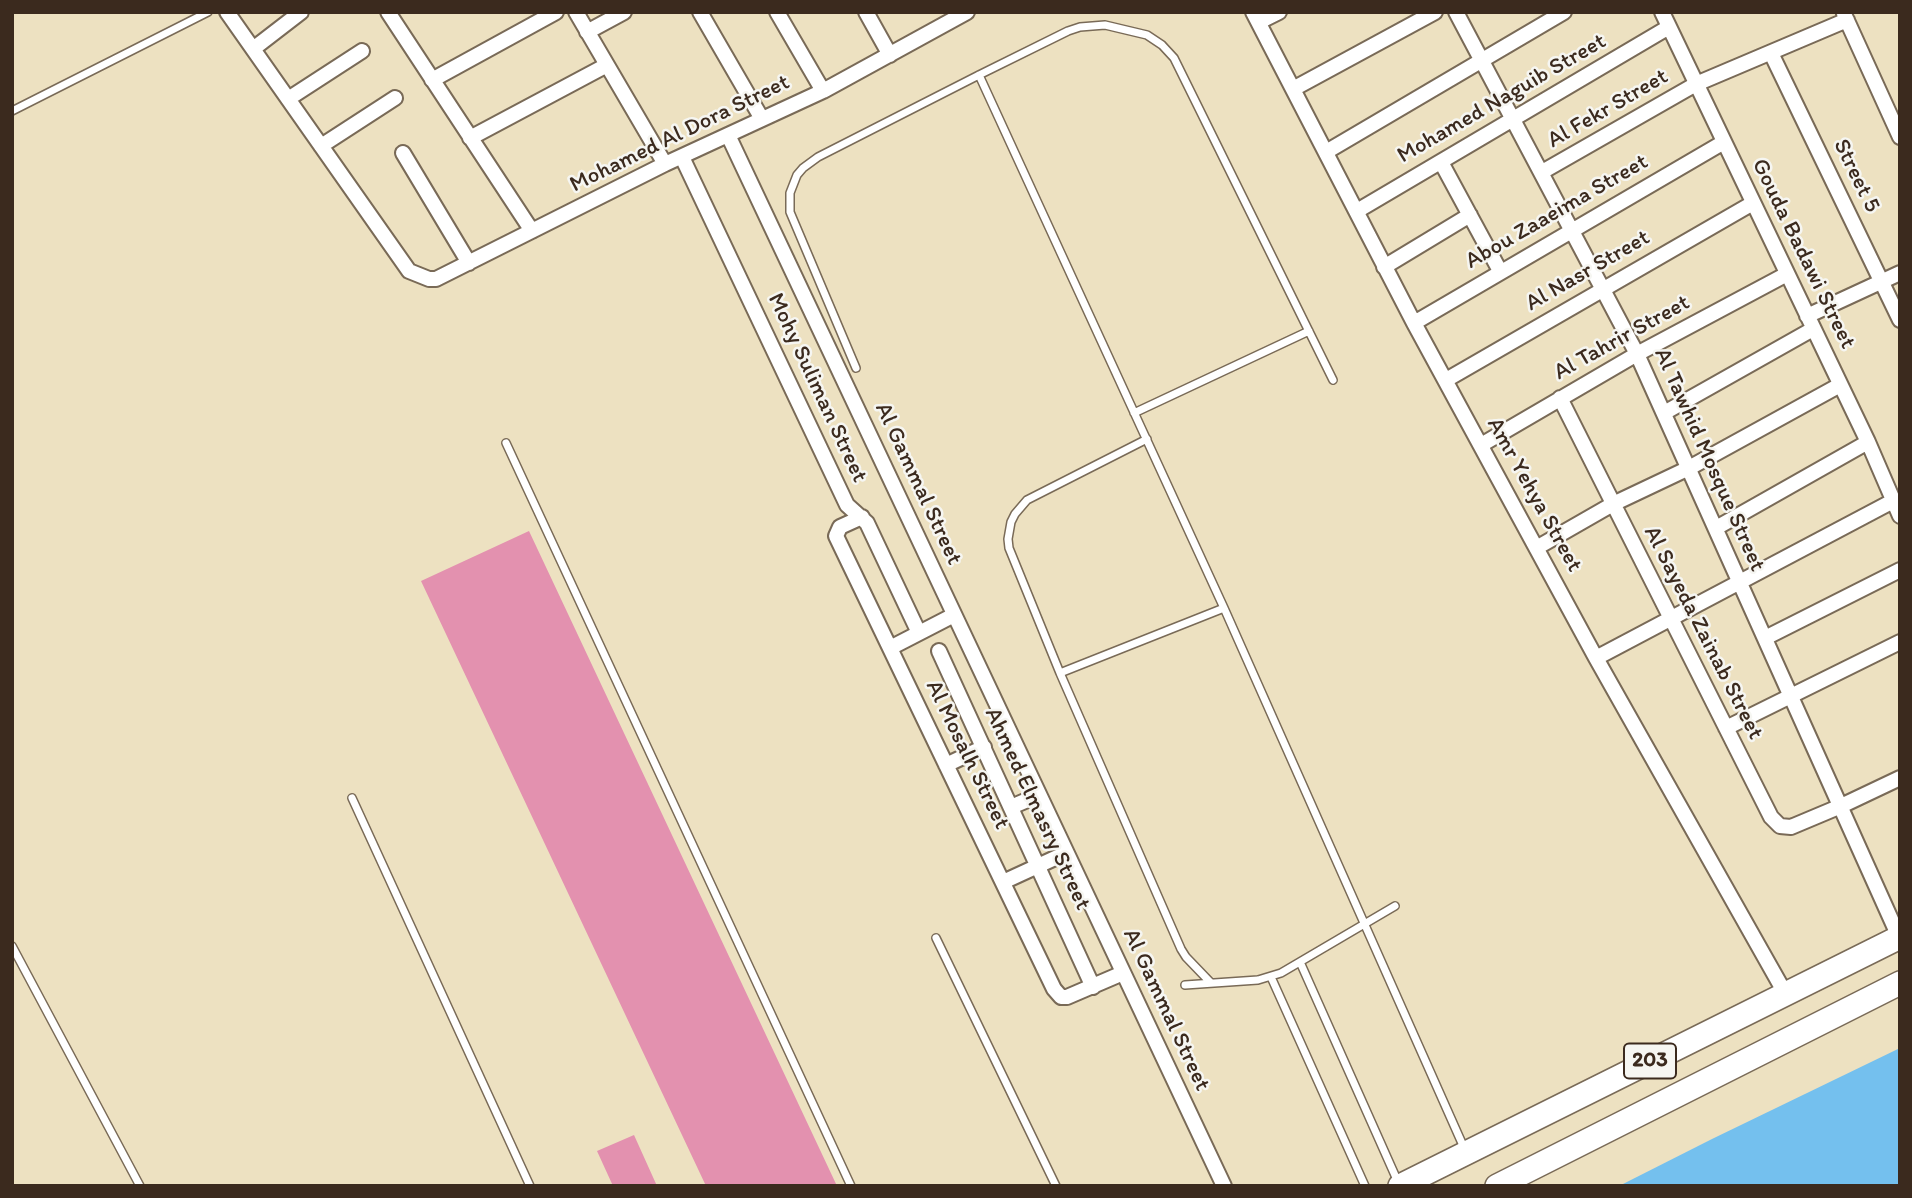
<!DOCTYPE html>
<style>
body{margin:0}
#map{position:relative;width:1912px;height:1198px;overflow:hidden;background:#ede1c1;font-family:Itim,sans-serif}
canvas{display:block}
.frame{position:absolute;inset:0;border:14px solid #3b2a1e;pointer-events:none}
</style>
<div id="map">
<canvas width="1912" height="1198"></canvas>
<div class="frame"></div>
</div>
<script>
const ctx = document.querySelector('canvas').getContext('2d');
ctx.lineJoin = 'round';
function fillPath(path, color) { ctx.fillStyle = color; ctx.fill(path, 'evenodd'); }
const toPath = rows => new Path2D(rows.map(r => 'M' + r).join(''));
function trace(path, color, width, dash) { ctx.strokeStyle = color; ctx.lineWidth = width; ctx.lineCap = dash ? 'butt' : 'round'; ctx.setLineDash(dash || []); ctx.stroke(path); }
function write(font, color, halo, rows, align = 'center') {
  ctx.font = font + ' Itim,sans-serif'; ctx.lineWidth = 5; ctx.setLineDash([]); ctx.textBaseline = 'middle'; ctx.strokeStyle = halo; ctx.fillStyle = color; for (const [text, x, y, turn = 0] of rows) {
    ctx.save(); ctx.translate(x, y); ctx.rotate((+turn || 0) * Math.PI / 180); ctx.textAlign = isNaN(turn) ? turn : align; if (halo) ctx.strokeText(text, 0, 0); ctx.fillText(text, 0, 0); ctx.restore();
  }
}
fillPath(toPath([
 [1900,1048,1900,1186,1619,1186,1712,1139]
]), '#74c0ee');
fillPath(toPath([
 [529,531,837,1186,706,1186,421,581],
 [634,1135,657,1186,613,1186,597,1151]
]), '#e391af');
const service = toPath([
 [979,75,1224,608,1465,1150],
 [12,111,208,12],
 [856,368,790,212,790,193,797,175,803,168,818,157,979,75,1068,31,1080,27,1105,25,1147,35,1162,45,1174,58,1333,380],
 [1134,413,1309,331],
 [1147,439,1027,500,1015,514,1011,522,1008,539,1009,548,1060,673,1181,949,1186,957,1211,983],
 [506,443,851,1186],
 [1060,673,1224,608],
 [352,798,530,1186],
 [936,938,1056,1186],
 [12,946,140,1186],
 [1300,962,1398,1182],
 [1271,977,1365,1186],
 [1185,985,1258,980,1281,973,1395,906]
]);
const minor = toPath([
 [227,12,409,271,429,279,436,279,665,164,823,91,967,12],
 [388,12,532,231],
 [576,12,665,164],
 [700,12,762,119],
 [777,12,823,91],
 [866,12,890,55],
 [1253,12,1414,323,1596,658,1785,993],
 [1456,12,1637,354,1899,937],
 [1662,12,1868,442,1900,516],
 [1844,14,1900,137],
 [1259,22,1279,12],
 [587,32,624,12],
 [253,49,301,12],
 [1771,53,1900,320],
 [432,80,556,12],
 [1293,89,1435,12],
 [288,99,362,51],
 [728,135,1224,1186],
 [470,138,607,65],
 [321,146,395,98],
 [1326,152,1564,12],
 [403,153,469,263],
 [682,157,847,505,867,523,919,633],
 [1441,162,1500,271],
 [1542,172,1696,84,1847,20],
 [1357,211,1669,27],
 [1384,267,1470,215],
 [1807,316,1900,273],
 [1414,323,1724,142],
 [1446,380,1753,203],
 [1560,398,1771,817,1780,826,1791,827,1841,806,1900,778],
 [1664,413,1813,329],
 [1481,445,1637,354,1787,274],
 [862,517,840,527,836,536,1054,989,1061,997,1067,997,1123,973],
 [1716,528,1868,442],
 [1538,547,1613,504,1689,468,1840,385],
 [1765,638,1900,570],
 [890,648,954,615],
 [939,651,1093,987],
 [1596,658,1893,501],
 [1726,728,1900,642],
 [946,765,984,747],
 [1011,807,1039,795],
 [1003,882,1066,853]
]);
const primary = toPath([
 [1400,1186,1900,937],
 [1497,1186,1900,983]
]);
trace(service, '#796a57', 10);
trace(minor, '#796a57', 18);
trace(primary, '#796a57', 26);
trace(service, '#fff', 7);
trace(minor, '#fff', 14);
trace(primary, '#fff', 23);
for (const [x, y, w] of [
 [1650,1061,52]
]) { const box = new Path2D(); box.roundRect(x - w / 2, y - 17.5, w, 35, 5); ctx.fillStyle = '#f6f6f2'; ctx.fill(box); trace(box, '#3b2a1e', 2); }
write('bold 21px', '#3b2a1e', null, [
 ["203",1650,1061]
]);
write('23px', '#3b2a1e', '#f6f6f2', [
 ["Mohamed Naguib Street",1502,99,-30],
 ["Al Fekr Street",1608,109,-30],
 ["Mohamed Al Dora Street",680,134,-26],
 ["Street 5",1856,176,64],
 ["Abou Zaaeima Street",1557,212,-30],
 ["Gouda Badawi Street",1803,254,64],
 ["Al Nasr Street",1588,271,-30],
 ["Al Tahrir Street",1622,338,-29],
 ["Mohy Suliman Street",817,388,65],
 ["Al Tawhid Mosque Street",1709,460,66],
 ["Al Gammal Street",918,484,65],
 ["Amr Yehya Street",1534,495,61],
 ["Al Sayeda Zainab Street",1703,633,63],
 ["Al Mosalh Street",967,755,64],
 ["Ahmed Elmasry Street",1037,809,65],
 ["Al Gammal Street",1166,1010,65]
]);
</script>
